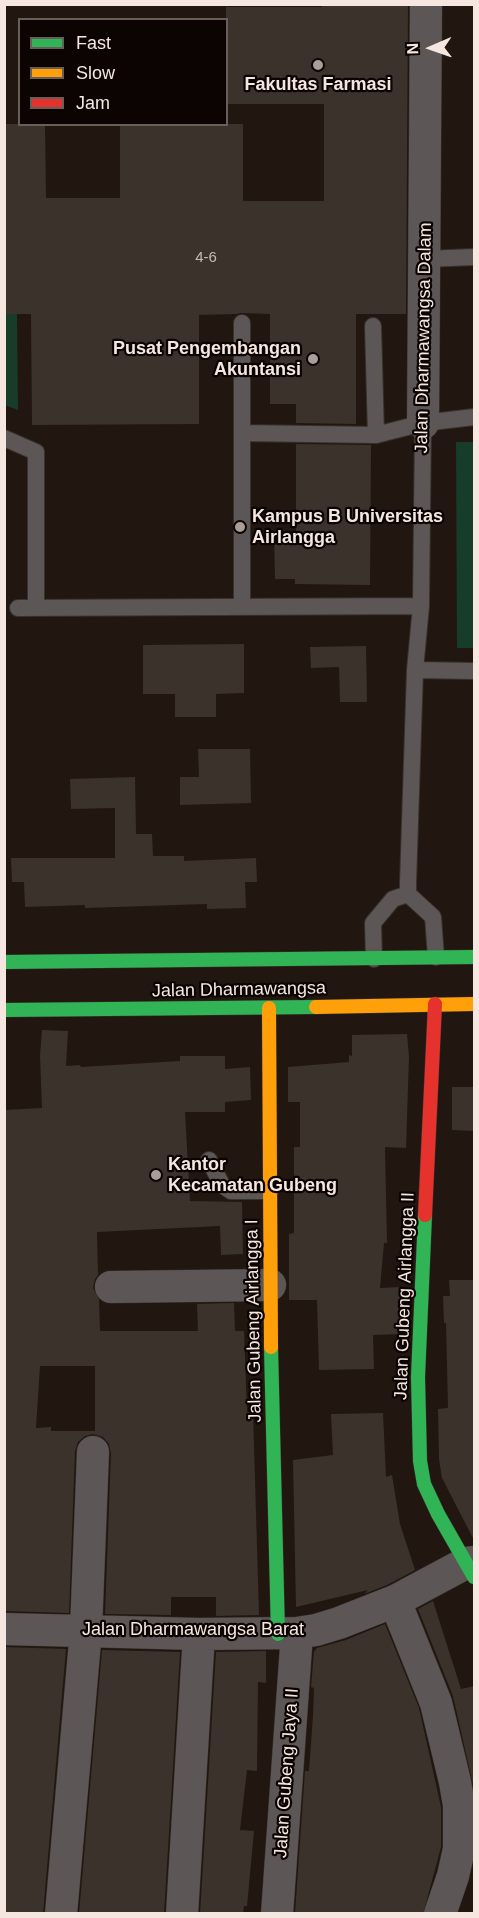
<!DOCTYPE html>
<style>
body{margin:0}
#map{position:relative;width:479px;height:1918px;overflow:hidden;background:#211710;font-family:Helvetica,sans-serif}
canvas{display:block}
.frame{position:absolute;inset:0;border:6px solid #f5e7df;pointer-events:none}
.legend{position:absolute;left:18px;top:18px;width:210px;height:108px;box-sizing:border-box;background:#0b0402;border:2px solid #695f5a;margin:0;padding:8px 10px;list-style:none;font-size:18px;color:#f5e7df}
.legend li{display:flex;align-items:center;gap:12px;height:30px}
.legend b{width:30px;border:2px solid #695f5a}
.north{position:absolute;left:401px;top:18px;width:60px;height:60px;-webkit-text-stroke:4px #0b0402;paint-order:stroke;rotate:268deg;font-size:16px;font-weight:700;line-height:24px;text-align:center;color:#f5e7df}
.north::after{content:'';display:block;margin:auto;width:21px;height:27px;background:#f5e7df;clip-path:polygon(50% 0,100% 100%,50% 72%,0 100%)}
</style>
<div id="map">
<canvas width="479" height="1918"></canvas>
<div class="frame"></div>
<ul class="legend">
<li><b style="height:8px;background:#30b455"></b>Fast</li>
<li><b style="height:8px;background:#ff9f0a"></b>Slow</li>
<li><b style="height:8px;background:#e5322d"></b>Jam</li>
</ul>
<div class="north">N</div>
</div>
<script>
const ctx = document.querySelector('canvas').getContext('2d');
ctx.lineJoin = 'round';
function fillPath(path, color) { ctx.fillStyle = color; ctx.fill(path, 'evenodd'); }
const toPath = rows => new Path2D(rows.map(r => 'M' + r).join(''));
function trace(path, color, width, dash) { ctx.strokeStyle = color; ctx.lineWidth = width; ctx.lineCap = dash ? 'butt' : 'round'; ctx.setLineDash(dash || []); ctx.stroke(path); }
function write(font, color, halo, rows, align = 'center') {
  ctx.font = font + ' Helvetica,sans-serif'; ctx.lineWidth = 4.5; ctx.setLineDash([]); ctx.textBaseline = 'middle'; ctx.strokeStyle = halo; ctx.fillStyle = color; for (const [text, x, y, turn = 0] of rows) {
    ctx.save(); ctx.translate(x, y); ctx.rotate((+turn || 0) * Math.PI / 180); ctx.textAlign = isNaN(turn) ? turn : align; if (halo) ctx.strokeText(text, 0, 0); ctx.fillText(text, 0, 0); ctx.restore();
  }
}
fillPath(toPath([
 [4,314,17,314,18,410,5,405],
 [456,442,474,442,474,648,457,648]
]), '#173c29');
fillPath(toPath([
 [322,4,408,4,406,314,356,314,356,424,296,423,296,404,270,404,270,314,241,313,236,314,199,315,199,424,32,425,31,314,4,314,4,124,45,124,46,198,120,198,120,124,243,124,243,201,324,201,324,104,226,104,226,7,322,7],
 [296,444,371,445,370,585,295,584,295,579,275,579,274,533,296,532],
 [244,644,244,693,216,694,216,717,175,717,175,694,143,694,143,645],
 [366,646,367,702,340,702,339,667,311,668,310,647],
 [198,749,250,749,251,803,180,805,180,777,199,777],
 [135,777,136,834,152,834,153,856,184,856,184,861,256,858,257,882,245,882,246,908,207,909,207,904,85,908,85,905,25,907,24,882,12,882,11,858,115,858,115,808,71,809,70,779],
 [42,1030,68,1031,66,1066,80,1065,81,1067,180,1061,180,1056,225,1056,225,1069,250,1067,251,1100,225,1102,225,1112,185,1112,190,1201,242,1202,243,1254,221,1255,220,1226,97,1232,98,1275,95,1279,93,1288,99,1299,100,1331,198,1331,197,1304,234,1303,235,1331,244,1331,247,1412,253,1412,259,1615,216,1616,216,1597,171,1597,171,1615,105,1614,111,1453,109,1444,103,1437,93,1434,85,1436,78,1442,75,1451,69,1613,4,1611,4,1110,42,1108,40,1056],
 [40,1366,95,1366,95,1431,51,1431,51,1427,36,1428],
 [407,1034,409,1057,406,1148,385,1147,387,1243,384,1243,380,1288,401,1287,401,1334,373,1335,374,1369,319,1370,317,1300,289,1300,289,1234,294,1233,294,1147,300,1147,300,1102,288,1102,288,1067,349,1062,349,1055,352,1056,352,1035],
 [452,1087,474,1087,474,1131,452,1130],
 [449,1280,474,1280,474,1540,442,1478,439,1459,438,1409,448,1408,446,1323,444,1323,443,1296,450,1296],
 [383,1413,386,1477,392,1475,400,1524,415,1570,387,1585,364,1594,368,1590,296,1607,293,1460,333,1455,331,1414],
 [433,1601,461,1689,474,1686,474,1789,453,1696,418,1609],
 [385,1624,419,1708,441,1807,441,1847,423,1914,295,1913,305,1771,309,1771,313,1716,314,1688,311,1687,314,1652,317,1648,346,1640],
 [4,1647,66,1649,43,1914,4,1914],
 [102,1650,180,1652,164,1914,79,1914],
 [266,1651,266,1683,258,1682,257,1771,247,1770,240,1830,254,1831,247,1906,244,1906,243,1914,200,1914,216,1652]
]), '#3b322c');
const lane = toPath([
 [425,259,474,257],
 [242,323,242,607],
 [373,326,376,435],
 [423,423,421,606,415,670,408,883,408,894,433,917,436,957],
 [243,433,376,435,423,423,474,417],
 [4,438,36,452,36,606],
 [18,608,421,606],
 [415,670,474,671],
 [374,959,373,923,393,899,408,894],
 [209,1160,222,1185,231,1191,270,1191]
]);
const street = toPath([
 [423,423,426,4],
 [111,1287,270,1285],
 [395,1601,436,1703,455,1782,459,1805,459,1849,453,1876,440,1914],
 [4,1629,199,1634,297,1633,316,1630,339,1623,395,1601,466,1563,474,1562],
 [61,1914,86,1630,93,1452],
 [182,1914,199,1634],
 [277,1914,297,1633]
]);
const fast = toPath([
 [4,962,474,957],
 [4,1010,316,1007],
 [425,1215,418,1377,420,1461,424,1484,438,1514,474,1577],
 [271,1347,278,1634]
]);
const slow = toPath([
 [316,1007,474,1004],
 [269,1008,271,1347]
]);
const jam = toPath([
 [425,1215,435,1004]
]);
trace(lane, '#39312b', 18);
trace(street, '#39312b', 33);
trace(fast, '#39312b', 15);
trace(slow, '#39312b', 15);
trace(jam, '#39312b', 15);
trace(lane, '#5c5656', 16);
trace(street, '#5c5656', 32);
trace(fast, '#30b455', 14);
trace(slow, '#ff9f0a', 14);
trace(jam, '#e5322d', 14);
for (const [x, y, r, color] of [
 [318,65,6,"#ab9e97"],
 [313,359,6,"#ab9e97"],
 [240,527,6,"#ab9e97"],
 [156,1175,6,"#ab9e97"]
]) { const dot = new Path2D(); dot.arc(x, y, r, 0, 2 * Math.PI); ctx.fillStyle = color; ctx.fill(dot); trace(dot, '#0b0402', 2); }
write('15px', '#c6bab2', null, [
 ["4-6",206,258]
]);
write('bold 18px', '#f5e7df', '#0b0402', [
 ["Fakultas Farmasi",318,85,"center"],
 ["Pusat Pengembangan",301,349,"right"],
 ["Akuntansi",301,370,"right"],
 ["Kampus B Universitas",252,517],
 ["Airlangga",252,538],
 ["Kantor",168,1165],
 ["Kecamatan Gubeng",168,1186]
], 'left');
write('18px', '#f5e7df', '#0b0402', [
 ["Jalan Dharmawangsa Dalam",424,338,-89],
 ["Jalan Dharmawangsa",239,990,-1],
 ["Jalan Gubeng Airlangga II",405,1296,-88],
 ["Jalan Gubeng Airlangga I",254,1321,-91],
 ["Jalan Dharmawangsa Barat",193,1630],
 ["Jalan Gubeng Jaya II",287,1773,-86]
]);
</script>
